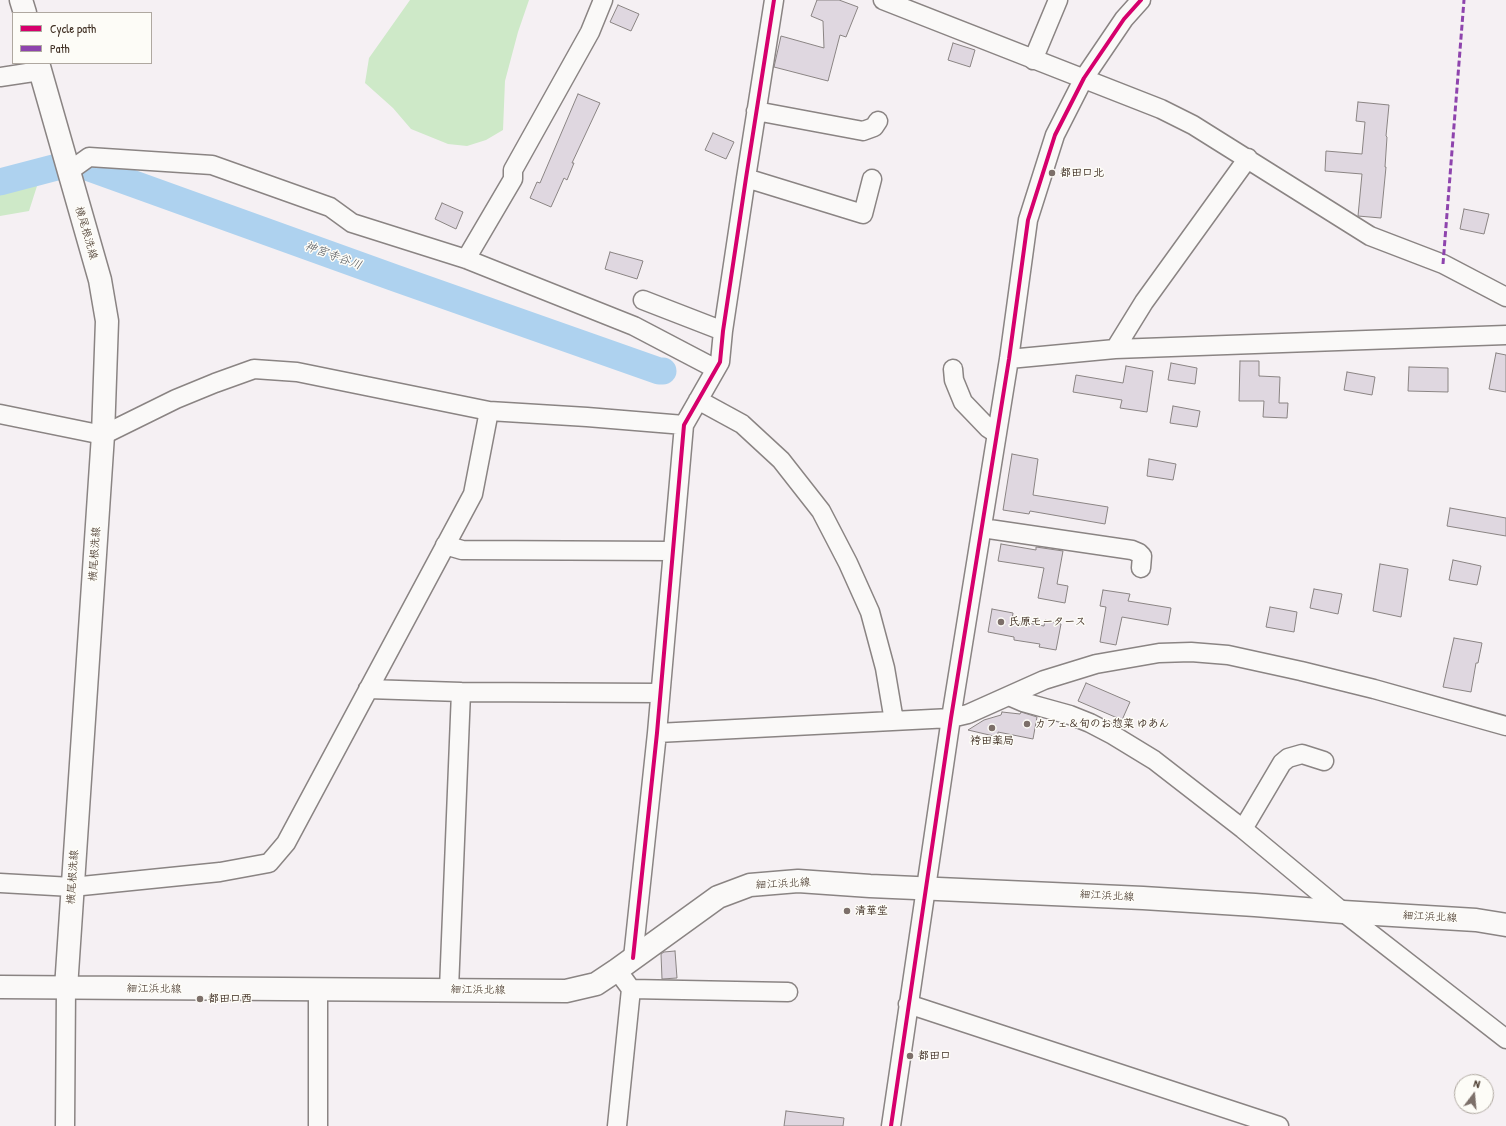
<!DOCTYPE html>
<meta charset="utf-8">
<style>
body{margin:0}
#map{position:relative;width:1506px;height:1126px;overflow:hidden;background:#f5f0f3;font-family:"Patrick Hand",sans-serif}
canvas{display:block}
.legend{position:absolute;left:12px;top:12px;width:140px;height:52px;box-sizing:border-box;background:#fdfcf7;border:1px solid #afa8a0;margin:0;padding:5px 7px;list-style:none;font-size:12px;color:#3b2a1e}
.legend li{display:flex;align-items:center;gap:8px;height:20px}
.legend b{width:20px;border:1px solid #afa8a0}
.north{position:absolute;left:1454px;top:1074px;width:40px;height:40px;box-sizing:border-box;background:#fdfcf7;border:1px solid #afa8a0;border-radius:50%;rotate:16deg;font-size:11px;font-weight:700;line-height:16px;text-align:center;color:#3b2a1e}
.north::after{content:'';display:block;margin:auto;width:14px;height:18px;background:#7c6f69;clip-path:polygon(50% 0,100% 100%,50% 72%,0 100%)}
</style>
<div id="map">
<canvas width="1506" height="1126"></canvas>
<ul class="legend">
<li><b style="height:5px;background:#d6006c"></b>Cycle path</li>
<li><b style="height:5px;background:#8e44ad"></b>Path</li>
</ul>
<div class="north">N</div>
</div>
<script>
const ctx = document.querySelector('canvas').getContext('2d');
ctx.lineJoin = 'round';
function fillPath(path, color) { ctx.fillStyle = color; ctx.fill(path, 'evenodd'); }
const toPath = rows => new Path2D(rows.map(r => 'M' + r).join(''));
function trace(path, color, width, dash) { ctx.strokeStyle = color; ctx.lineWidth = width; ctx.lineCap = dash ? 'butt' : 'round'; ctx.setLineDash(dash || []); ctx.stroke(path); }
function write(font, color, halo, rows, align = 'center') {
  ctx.font = font + ' "Patrick Hand","Klee One",sans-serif'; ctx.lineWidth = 3; ctx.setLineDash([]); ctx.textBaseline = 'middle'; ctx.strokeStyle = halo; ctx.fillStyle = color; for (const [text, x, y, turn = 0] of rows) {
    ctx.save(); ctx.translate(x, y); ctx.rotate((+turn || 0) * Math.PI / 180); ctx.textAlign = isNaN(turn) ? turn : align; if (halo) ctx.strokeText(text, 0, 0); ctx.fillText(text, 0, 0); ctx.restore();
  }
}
fillPath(toPath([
 [410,0,529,0,518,32,505,81,503,130,486,140,467,146,448,144,411,129,393,108,365,83,369,58],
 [0,186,37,186,29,211,0,216]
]), '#cee9c8');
trace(toPath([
 [0,182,57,167,84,166,395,278,659,371,663,371]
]), '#aed2ef', 27);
const building = toPath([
 [817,0,839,0,858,7,846,37,840,35,828,81,774,67,781,36,824,48,823,21,811,16,817,0],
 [618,5,639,14,631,31,610,22,618,5],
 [953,43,975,50,970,67,948,60,953,43],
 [578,94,600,103,572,163,574,163,567,180,564,178,551,207,530,198,537,182,540,183,578,94],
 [1358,102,1389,105,1386,136,1387,137,1385,167,1386,167,1381,218,1358,216,1362,174,1325,171,1326,151,1362,154,1365,122,1356,121,1358,102],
 [713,133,734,142,726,159,705,150,713,133],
 [442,203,463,212,456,229,435,219,442,203],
 [1464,209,1489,214,1484,234,1460,229,1464,209],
 [610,252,643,261,637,279,605,269,610,252],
 [1496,353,1506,355,1506,392,1489,389,1496,353],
 [1240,361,1259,361,1259,376,1280,377,1279,403,1288,403,1287,418,1263,417,1264,401,1239,401,1240,361],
 [1171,363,1197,368,1195,384,1168,380,1171,363],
 [1126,366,1153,371,1147,412,1120,408,1122,400,1073,392,1076,375,1123,383,1126,366],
 [1409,367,1448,368,1448,392,1408,391,1409,367],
 [1347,372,1375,377,1372,395,1344,390,1347,372],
 [1173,406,1200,411,1197,427,1170,423,1173,406],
 [1012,454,1038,459,1033,495,1108,507,1105,524,1030,511,1029,514,1003,510,1012,454],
 [1149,459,1176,464,1173,480,1147,476,1149,459],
 [1450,508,1506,518,1506,536,1447,526,1450,508],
 [1001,544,1036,550,1036,547,1063,551,1057,584,1068,586,1065,603,1038,598,1044,568,998,561,1001,544],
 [1453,560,1481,566,1477,585,1449,580,1453,560],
 [1380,564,1408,569,1401,617,1373,611,1380,564],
 [1314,589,1342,594,1338,614,1310,608,1314,589],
 [1103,590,1130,594,1128,601,1171,608,1168,625,1122,617,1116,645,1100,642,1106,607,1100,606,1103,590],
 [1270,607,1297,612,1294,632,1266,627,1270,607],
 [992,609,1013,613,1012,620,1044,626,1045,620,1061,624,1056,650,1039,647,1040,644,1014,640,1014,637,988,632,992,609],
 [1454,638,1482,643,1478,663,1476,663,1471,692,1443,687,1454,638],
 [1086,683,1130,702,1122,720,1078,701,1086,683],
 [1002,712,1020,714,1021,712,1037,717,1033,739,998,732,998,737,968,730,984,720,1001,715,1002,712],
 [675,951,677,978,662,979,661,954,664,952,675,951],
 [786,1111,844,1118,843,1126,784,1126,786,1111]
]);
fillPath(building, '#dfd7e0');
trace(building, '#8a8483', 1);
const minor = toPath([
 [883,0,1161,109,1193,125,1370,236,1443,264,1506,297],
 [1033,60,1058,0],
 [0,77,40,71],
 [756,111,863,131,874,127,878,121],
 [68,172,89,157,212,165,330,207,352,223,466,259,634,326,716,369],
 [746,178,863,214,872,179],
 [466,259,513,179,513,170,590,32,603,0],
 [643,300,723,331],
 [1115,349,1144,302,1248,158],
 [1009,359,1115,349,1506,335],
 [953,369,954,380,963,402,988,428,997,434],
 [698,400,742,424,781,460,821,511,848,563,870,612,885,668,894,721],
 [0,414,103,435,176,399,215,383,254,369,297,372,489,411,587,417,684,425],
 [982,528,1132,550,1139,553,1142,556,1141,568],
 [445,545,462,550,672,551],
 [368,689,461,692,660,693],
 [1009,696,1023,702,1070,715,1090,723,1113,735,1154,760,1243,829,1343,912,1506,1039],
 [657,733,951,718,968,714,1044,680,1096,664,1159,653,1191,652,1228,655,1301,671,1374,689,1506,726],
 [1243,829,1282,763,1288,758,1302,754,1324,761],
 [0,883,72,887,220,872,269,863,286,843,473,494,489,411],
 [633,958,657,733,684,425,720,362,723,331,746,178,774,0],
 [449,989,461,692],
 [631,989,788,992],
 [908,1004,1279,1126],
 [65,1126,66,988],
 [318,1126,318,990],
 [617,1126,631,989,617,970],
 [891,1126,951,718,1009,359,1028,220,1055,135,1084,78,1124,19,1141,0]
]);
const major = toPath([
 [21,0,25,13],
 [38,63,100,280,107,321,103,435,66,988],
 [0,987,566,991,596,984,617,970,718,897,750,885,798,881,870,886,1143,898,1255,905,1343,912,1476,920,1506,925]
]);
trace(minor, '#8a8483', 21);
trace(major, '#8a8483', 25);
trace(minor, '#faf9f8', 18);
trace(major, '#faf9f8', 22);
trace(toPath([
 [1443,264,1464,0]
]), '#8e44ad', 3, [6, 3]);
trace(toPath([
 [633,958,657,733,684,425,720,362,723,331,746,178,774,0],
 [891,1126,951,718,1009,359,1028,220,1055,135,1084,78,1124,19,1141,0]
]), '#d6006c', 4);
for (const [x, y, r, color] of [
 [1052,173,4,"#7c6f69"],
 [1001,622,4,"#7c6f69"],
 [1027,724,4,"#7c6f69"],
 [992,728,4,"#7c6f69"],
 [847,911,4,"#7c6f69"],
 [200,999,4,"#7c6f69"],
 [910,1056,4,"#7c6f69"]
]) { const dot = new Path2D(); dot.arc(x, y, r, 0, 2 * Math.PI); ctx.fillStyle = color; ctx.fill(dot); trace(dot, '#fdfcf7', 1.5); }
write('bold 11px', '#3b2a1e', '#fdfcf7', [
 ["都田口北",1060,173],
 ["氏原モータース",1009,622],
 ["カフェ＆旬のお惣菜 ゆあん",1035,724],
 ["袴田薬局",992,741,"center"],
 ["清華堂",855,911],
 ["都田口西",208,999],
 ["都田口",918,1056]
], 'left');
write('11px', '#3b2a1e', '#fdfcf7', [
 ["横尾根洗線",86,233,74],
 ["横尾根洗線",95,554,-86],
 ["横尾根洗線",73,877,-86],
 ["細江浜北線",783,884,-3],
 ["細江浜北線",1107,896,3],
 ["細江浜北線",1430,917,3],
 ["細江浜北線",154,989,1],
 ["細江浜北線",478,990,1]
]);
write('italic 12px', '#54585c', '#fdfcf7', [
 ["神宮寺谷川",333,256,20]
]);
</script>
